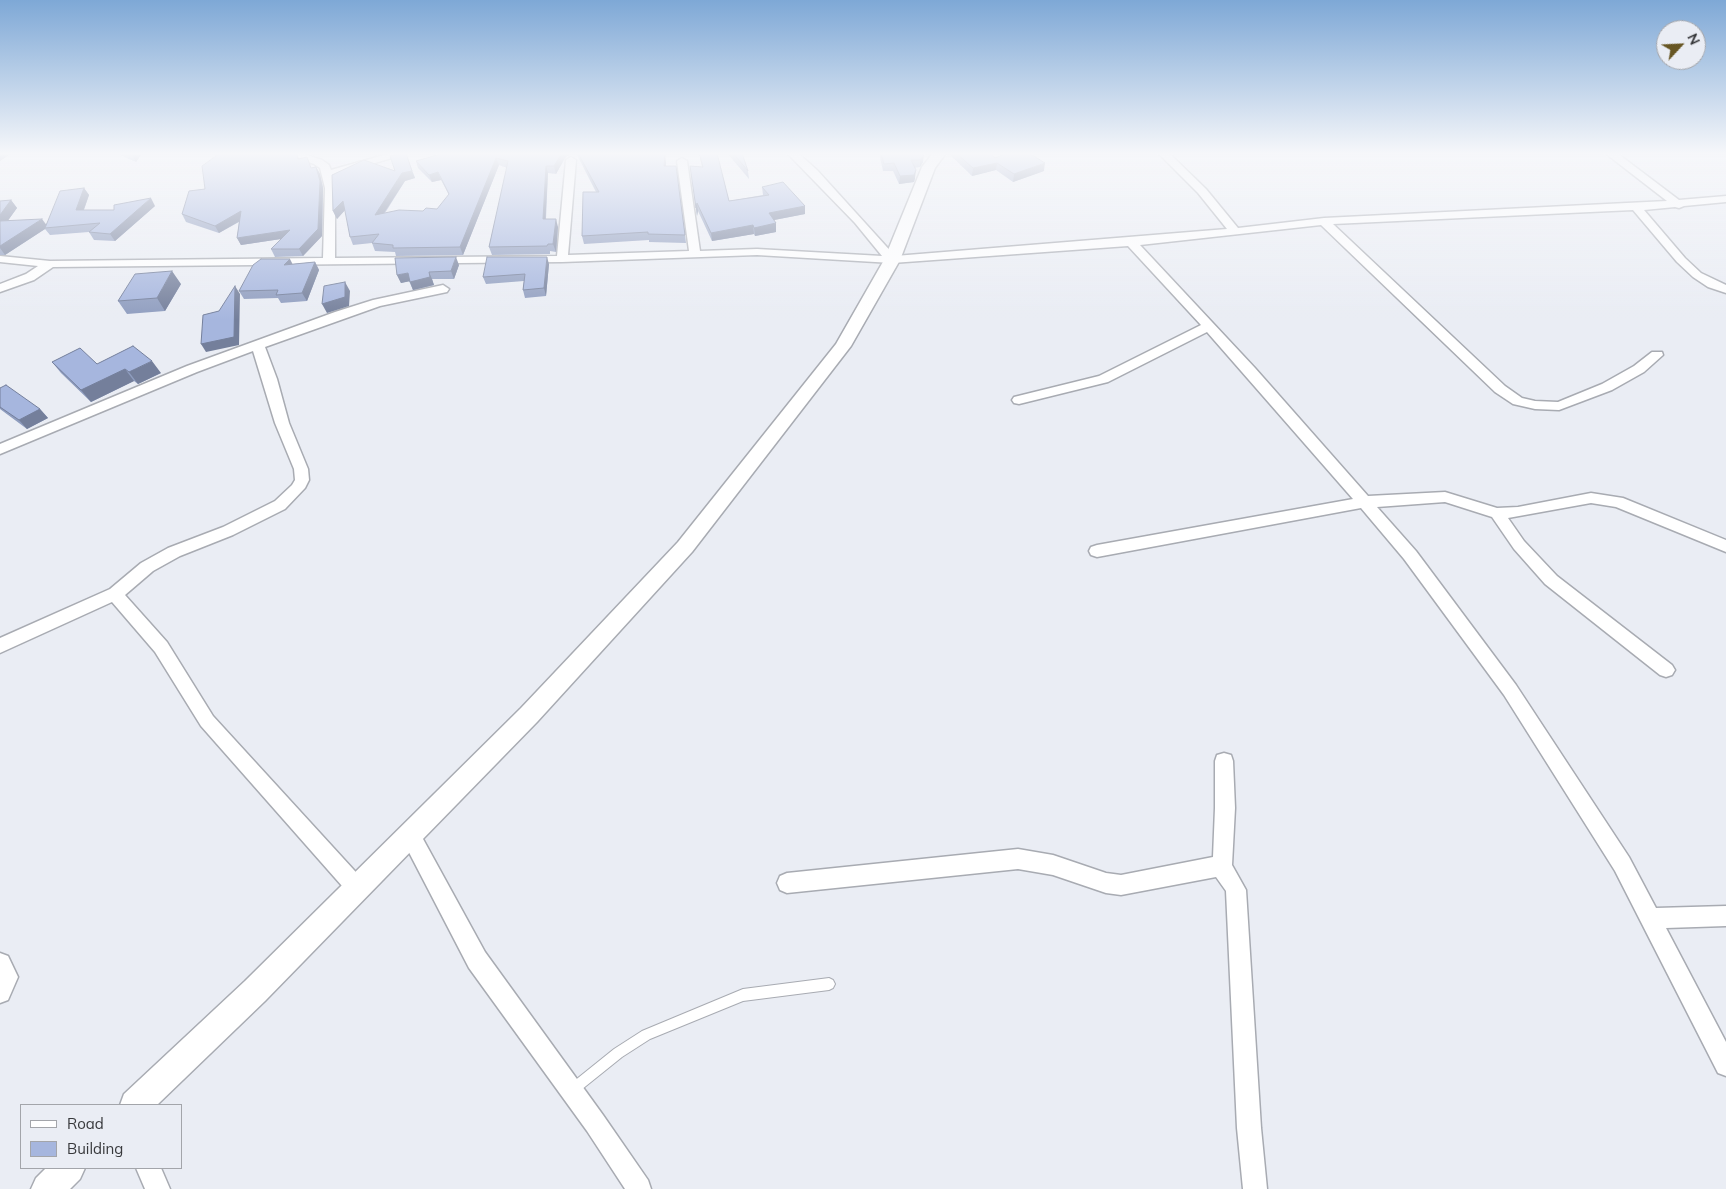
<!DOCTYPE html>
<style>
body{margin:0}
#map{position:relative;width:1726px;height:1189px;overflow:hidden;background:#eaedf4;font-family:Mulish,sans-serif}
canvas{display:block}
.legend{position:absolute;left:20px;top:1104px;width:162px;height:65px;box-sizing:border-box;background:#eaedf4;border:1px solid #a3a5aa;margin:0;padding:6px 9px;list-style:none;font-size:15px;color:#38393c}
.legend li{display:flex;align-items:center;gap:10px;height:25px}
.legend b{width:25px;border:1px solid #a3a5aa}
.north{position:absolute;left:1656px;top:20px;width:50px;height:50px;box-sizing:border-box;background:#eaedf4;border:1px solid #a3a5aa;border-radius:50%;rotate:65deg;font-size:14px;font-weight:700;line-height:20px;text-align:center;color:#38393c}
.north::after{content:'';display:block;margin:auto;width:18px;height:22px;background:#675623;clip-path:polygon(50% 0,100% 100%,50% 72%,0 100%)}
</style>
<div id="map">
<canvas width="1726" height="1189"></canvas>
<ul class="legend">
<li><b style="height:6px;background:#fff"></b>Road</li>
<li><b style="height:14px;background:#a6b6de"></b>Building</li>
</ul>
<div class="north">N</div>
</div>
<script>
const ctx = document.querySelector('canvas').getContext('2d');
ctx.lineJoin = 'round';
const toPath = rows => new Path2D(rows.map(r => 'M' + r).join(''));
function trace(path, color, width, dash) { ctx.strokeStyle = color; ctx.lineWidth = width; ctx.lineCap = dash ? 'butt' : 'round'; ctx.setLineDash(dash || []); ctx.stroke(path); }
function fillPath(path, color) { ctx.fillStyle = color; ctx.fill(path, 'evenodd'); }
const service = toPath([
 [829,978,833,980,835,984,833,988,829,990,743,1001,650,1039,622,1057,576,1094,572,1096,568,1094,566,1090,568,1086,614,1049,642,1031,743,989,829,978]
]);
const minor = toPath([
 [284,153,301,153,322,160,329,165,331,170,391,153,408,153,332,176,335,188,335,258,557,256,566,160,571,157,576,160,568,255,689,251,677,161,682,158,687,161,700,251,757,249,882,256,855,223,787,153,798,153,817,170,895,256,1227,229,1198,193,1158,153,1169,153,1206,189,1238,228,1324,218,1667,201,1605,153,1617,153,1679,200,1726,196,1726,202,1684,206,1679,208,1675,207,1644,210,1685,258,1701,273,1726,285,1726,293,1708,287,1693,277,1677,262,1633,210,1333,224,1505,386,1522,398,1535,401,1558,402,1602,384,1634,366,1652,352,1662,352,1663,355,1644,372,1612,390,1559,410,1535,409,1513,404,1495,392,1321,225,1140,245,1255,368,1368,496,1445,492,1497,508,1518,507,1591,493,1623,498,1726,540,1726,552,1616,507,1591,503,1508,518,1524,541,1557,576,1672,665,1675,670,1672,675,1666,677,1660,675,1545,584,1514,549,1492,517,1445,502,1377,507,1416,551,1516,685,1629,857,1656,908,1726,906,1726,926,1666,928,1726,1042,1726,1076,1718,1073,1615,871,1504,695,1404,559,1361,508,1097,557,1091,555,1089,551,1091,547,1097,545,1353,499,1207,332,1108,382,1019,404,1014,403,1012,400,1014,397,1099,376,1201,325,1128,246,892,263,757,255,562,262,53,267,34,280,0,292,0,284,26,274,38,266,0,262,0,256,50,261,323,258,325,188,320,168,314,164,284,153],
 [443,285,449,289,447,292,380,306,265,347,277,379,289,423,308,469,309,480,305,488,285,509,233,535,180,556,153,571,125,595,167,642,213,716,364,881,367,888,364,895,357,898,350,895,201,726,155,652,112,602,0,653,0,638,110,589,141,563,168,548,223,527,275,501,292,485,295,480,294,469,275,423,253,351,197,372,0,454,0,444,187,366,335,312,373,300,443,285],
 [1224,753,1231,755,1233,761,1235,808,1232,865,1246,890,1261,1128,1267,1189,1243,1189,1237,1128,1226,891,1216,877,1121,895,1106,893,1053,875,1018,869,787,893,780,890,777,883,780,876,787,873,1018,849,1053,855,1106,873,1121,875,1213,857,1215,808,1215,761,1217,755,1224,753],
 [410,826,417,828,485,952,603,1115,648,1180,651,1189,625,1189,587,1131,469,968,400,835,403,828,410,826],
 [0,953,8,956,18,977,8,1000,0,1003,0,953],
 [136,1168,161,1168,170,1189,145,1189,136,1168]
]);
const tertiary = toPath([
 [933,153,946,153,935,168,900,260,851,346,692,552,537,722,265,1001,157,1105,120,1105,124,1094,245,981,521,708,678,542,836,344,884,260,922,167,933,153],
 [46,1168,85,1168,80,1179,70,1189,31,1189,36,1178,46,1168]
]);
trace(service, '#a8abb2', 2);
trace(minor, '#a8abb2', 3);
trace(tertiary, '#a8abb2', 3);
fillPath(service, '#fff');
fillPath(minor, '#fff');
fillPath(tertiary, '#fff');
fillPath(toPath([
 [121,153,142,153,136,162,122,156],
 [406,153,415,178,405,181,385,213,423,211,437,209,449,195,441,180,432,182,418,168,416,161,444,153,565,158,556,174,548,173,546,219,558,227,556,252,550,251,550,254,492,255,489,247,507,168,499,165,463,255,396,256,395,252,375,251,372,243,353,245,350,237,345,210,337,219,333,211,395,171],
 [576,153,648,153,666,162,666,166,676,166,686,243,649,242,649,240,584,244,582,236,596,192],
 [699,153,717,153,729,201,763,195,762,187,805,206,805,214,774,220,776,232,755,236,754,234,712,241,698,211,697,216,690,166,702,167],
 [727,153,742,153,748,171,749,179],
 [879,153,923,153,923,162,920,167,914,168,915,178,914,182,899,184,893,171,883,171],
 [948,153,990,153,995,158,1044,171,1013,182,996,170,972,176],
 [297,154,299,159,311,168,316,167,320,174,323,188,322,236,303,256,275,257,271,249,281,239,241,245,237,238,239,222,219,233,186,222,182,214,205,189],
 [84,188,89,195,84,210,114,210,155,206,115,241,94,240,89,232,50,235,45,229,5,255,0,255,0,201,11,200,17,208,8,220,46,224],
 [315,262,319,270,307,301,281,303,278,298,244,299,239,291,293,264],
 [549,264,546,296,525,298,523,290,524,281,486,284,483,277],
 [459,265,454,279,432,279,434,285,413,290,409,281,401,283,397,275],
 [181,284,165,311,127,314,118,301],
 [52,362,97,364,161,373,138,384,134,381,91,402,61,373],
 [0,388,40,409,48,418,27,429,0,409]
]), '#8f9dbf');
fillPath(toPath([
 [0,153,12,153,0,161],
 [132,153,142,153,136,162],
 [562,153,572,153,565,158,556,174,554,166],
 [665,154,666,162,665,174,664,166],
 [924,155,923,162,920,167,920,160],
 [496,158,499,165,463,255,460,247],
 [997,163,996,170,972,176,973,168],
 [1045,163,1044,171,1013,182,1014,174],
 [546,166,548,173,545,226,543,219],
 [316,167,320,174,323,188,322,236,303,256,299,249],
 [916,170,915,178,914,182,899,184,900,176],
 [412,171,415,178,405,181,378,222,375,215,402,173],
 [438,172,441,180,432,182,429,175],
 [84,188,89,195,81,217,76,210],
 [151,198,155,206,115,241,110,234],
 [11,200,17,208,2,229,0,226,0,215],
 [343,201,347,208,337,219,333,211],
 [697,203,698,211,697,216,696,208],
 [805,206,805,214,769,221,769,213],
 [241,211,245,218,219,233,215,226],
 [42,219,48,227,45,228,45,229,5,255,0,248,0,246],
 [556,219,558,227,556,252,553,244],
 [776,223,776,232,755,236,754,228],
 [753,225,754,234,712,241,711,233],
 [290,230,294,237,241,245,237,238],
 [456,257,459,265,454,279,451,271],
 [547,257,549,264,546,296,544,288],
 [290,259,294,267,284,265],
 [315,262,319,270,307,301,302,293],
 [172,271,181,284,165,311,157,298],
 [429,272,432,279,434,285,413,290,410,282],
 [408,273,411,281,401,283,397,275],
 [345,282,350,291,349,306,327,313,322,304],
 [235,286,240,294,239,345,206,352,201,344],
 [152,361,161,373,138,384,129,372],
 [125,369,134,381,91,402,81,390],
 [40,409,48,418,27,429,19,420]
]), '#747f9b');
const building = toPath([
 [220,153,295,153,297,154,298,159,307,157,311,168,316,167,320,181,318,229,299,249,271,249,290,230,237,238,241,211,215,226,182,214,189,191,205,189,202,166,220,153],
 [402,153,406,153,412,171,402,173,375,215,399,210,423,211,426,208,437,209,449,194,438,172,429,175,416,161,444,153,562,153,554,166,546,166,543,219,556,219,553,244,548,244,547,246,489,247,508,161,496,158,460,247,393,248,393,245,372,243,379,234,350,237,343,201,333,211,332,175,364,160,395,171,390,156,402,153],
 [578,153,648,153,649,154,665,154,664,166,676,166,685,235,648,234,648,232,582,236,583,192,599,192,578,153],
 [699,153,717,153,729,201,769,195,762,187,783,182,805,206,769,213,776,223,754,228,753,225,711,233,697,203,696,208,690,166,703,167,699,153],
 [733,153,742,153,748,171,733,153],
 [881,153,923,153,924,155,920,160,911,160,916,170,914,175,900,176,894,163,884,164,881,153],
 [956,153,990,153,995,158,1007,153,1029,153,1045,163,1014,174,997,163,973,168,956,153],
 [84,188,76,210,114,210,114,205,151,198,110,234,89,232,100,223,45,228,60,191,84,188],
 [11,200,0,215,0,201,11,200],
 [42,219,0,246,0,221,42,219],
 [456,257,451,271,429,272,430,277,410,282,408,273,397,275,395,258,456,257],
 [487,257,547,257,544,288,523,290,525,274,483,277,487,257],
 [261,259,290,259,284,265,315,262,302,293,276,295,278,290,239,291,253,265,261,259],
 [172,271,157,298,118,301,135,274,172,271],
 [345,282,345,297,322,304,324,286,345,282],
 [235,286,234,337,201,344,203,315,219,311,235,286],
 [133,346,152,361,129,372,125,369,81,390,52,362,80,348,97,364,133,346],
 [6,385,40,409,19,420,0,407,0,388,6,385]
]);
fillPath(building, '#a6b6de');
trace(building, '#747f9b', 1);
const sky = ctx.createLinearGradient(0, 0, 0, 320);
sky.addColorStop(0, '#7ea8d6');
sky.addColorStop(0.48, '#f6f7fa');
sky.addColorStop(1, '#f6f7fa00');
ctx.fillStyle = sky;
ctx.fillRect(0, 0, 1726, 320);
</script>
